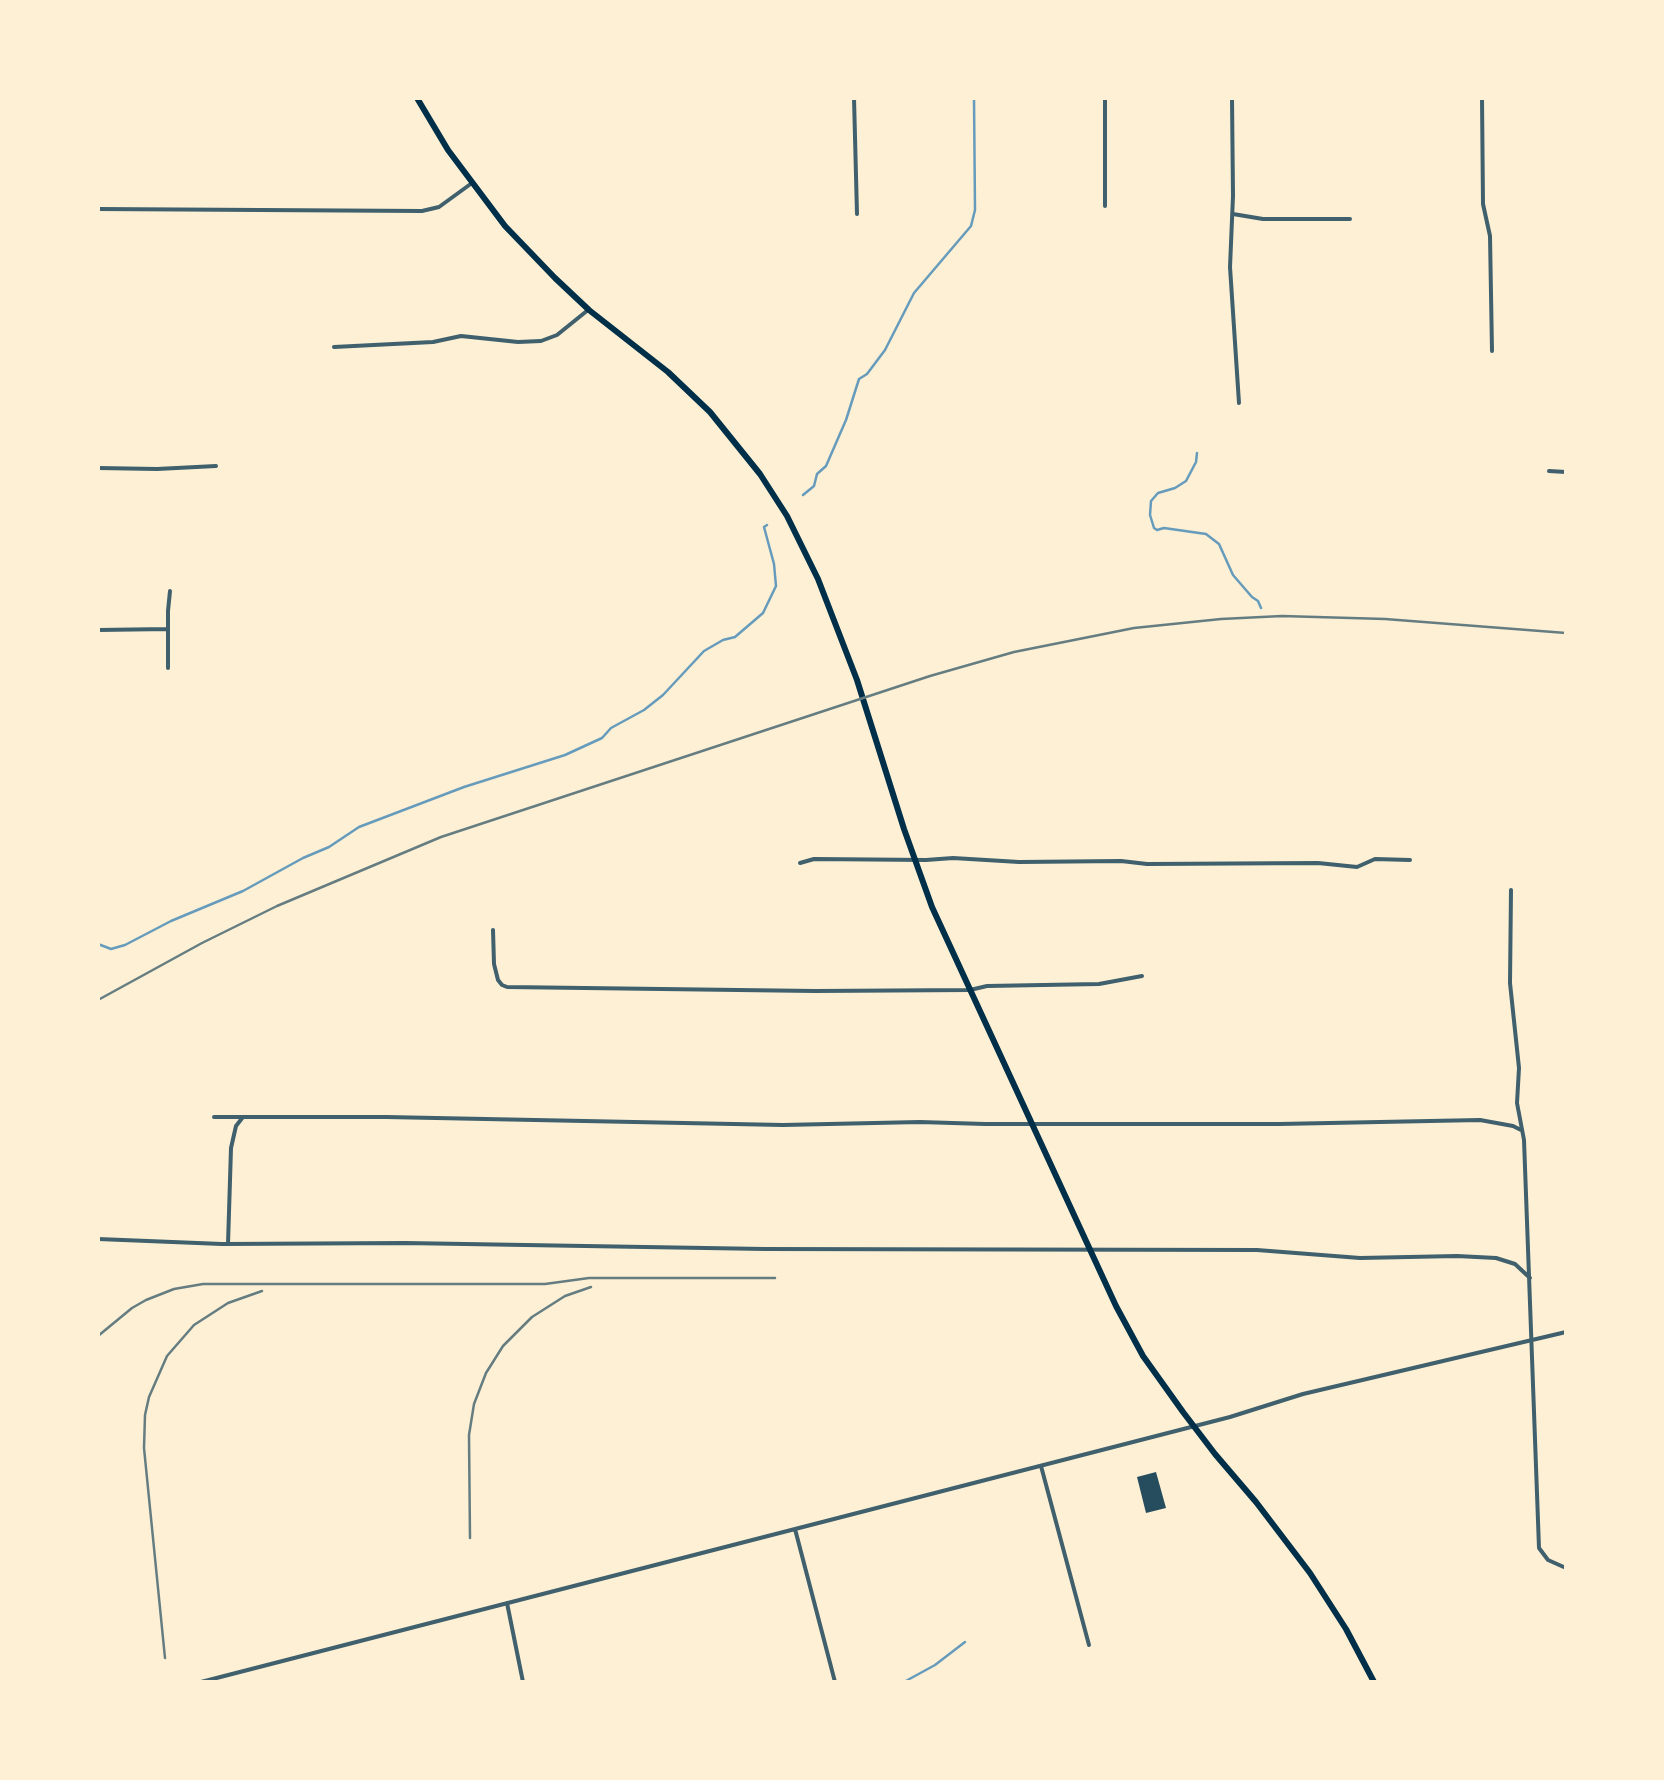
<!DOCTYPE html>
<style>
body{margin:0}
#map{position:relative;width:1664px;height:1780px;overflow:hidden;background:#fdf0d5;font-family:"PT Sans",sans-serif}
canvas{display:block}
.frame{position:absolute;inset:0;border:100px solid #fdf0d5;pointer-events:none}
</style>
<div id="map">
<canvas width="1664" height="1780"></canvas>
<div class="frame"></div>
</div>
<script>
const ctx = document.querySelector('canvas').getContext('2d');
ctx.lineJoin = 'round';
const toPath = rows => new Path2D(rows.map(r => 'M' + r).join(''));
function trace(path, color, width, dash) { ctx.strokeStyle = color; ctx.lineWidth = width; ctx.lineCap = dash ? 'butt' : 'round'; ctx.setLineDash(dash || []); ctx.stroke(path); }
function fillPath(path, color) { ctx.fillStyle = color; ctx.fill(path, 'evenodd'); }
trace(toPath([
 [1197,453,1196,462,1186,481,1175,488,1158,493,1151,501,1150,515,1154,528,1157,530,1164,528,1206,534,1219,544,1233,575,1252,597,1258,601,1261,608],
 [803,495,814,486,817,474,826,466,846,420,859,379,867,374,885,350,914,293,971,226,975,210,974,98],
 [98,944,111,949,125,945,171,921,243,891,303,858,329,847,359,827,464,787,565,755,602,738,611,728,644,710,663,695,704,651,723,640,735,637,763,613,776,586,774,564,764,527,767,525],
 [904,1682,935,1665,965,1642]
]), '#669bbc', 2.5);
fillPath(toPath([
 [1156,1472,1166,1508,1146,1513,1137,1477]
]), '#264d5e');
trace(toPath([
 [854,98,857,214],
 [1105,98,1105,206],
 [1232,98,1233,196,1230,267,1239,403],
 [1482,98,1483,204,1490,236,1492,351],
 [98,209,422,211,439,207,472,183],
 [1233,214,1263,219,1350,219],
 [334,347,433,342,461,336,518,342,541,341,557,335,588,310],
 [98,468,157,469,216,466],
 [1549,471,1566,472],
 [98,630,168,629],
 [168,668,168,611,170,591],
 [800,863,814,859,926,860,953,858,1019,862,1121,861,1147,864,1318,863,1357,867,1375,859,1410,860],
 [1511,890,1510,983,1519,1068,1517,1103,1524,1140,1539,1548,1548,1560,1566,1568],
 [493,930,494,964,498,980,502,985,507,987,815,991,970,990,987,986,1099,984,1142,976],
 [214,1117,386,1117,783,1125,920,1122,985,1124,1279,1124,1480,1120,1513,1126,1521,1130],
 [98,1239,222,1244,405,1243,765,1249,1257,1250,1360,1258,1457,1256,1496,1258,1515,1264,1530,1278],
 [228,1244,231,1148,236,1126,243,1117],
 [1041,1466,1089,1645],
 [795,1529,835,1682],
 [507,1603,523,1682],
 [201,1682,1230,1417,1303,1394,1566,1332]
]), '#3f606c', 4);
trace(toPath([
 [417,98,448,150,505,226,555,278,589,310,668,372,710,412,760,474,787,516,818,579,857,680,904,829,932,907,1116,1306,1143,1356,1183,1412,1215,1454,1256,1502,1310,1573,1346,1629,1374,1682]
]), '#003049', 6);
trace(toPath([
 [98,1000,202,943,277,906,441,837,930,676,1014,652,1134,628,1221,619,1282,616,1385,619,1566,633],
 [98,1336,132,1308,146,1300,174,1289,203,1284,545,1284,589,1278,775,1278],
 [470,1538,469,1435,474,1404,486,1373,503,1346,532,1317,565,1296,591,1287],
 [165,1658,144,1448,145,1415,149,1397,167,1356,194,1325,228,1303,262,1291]
]), '#657d81', 2.5);
</script>
